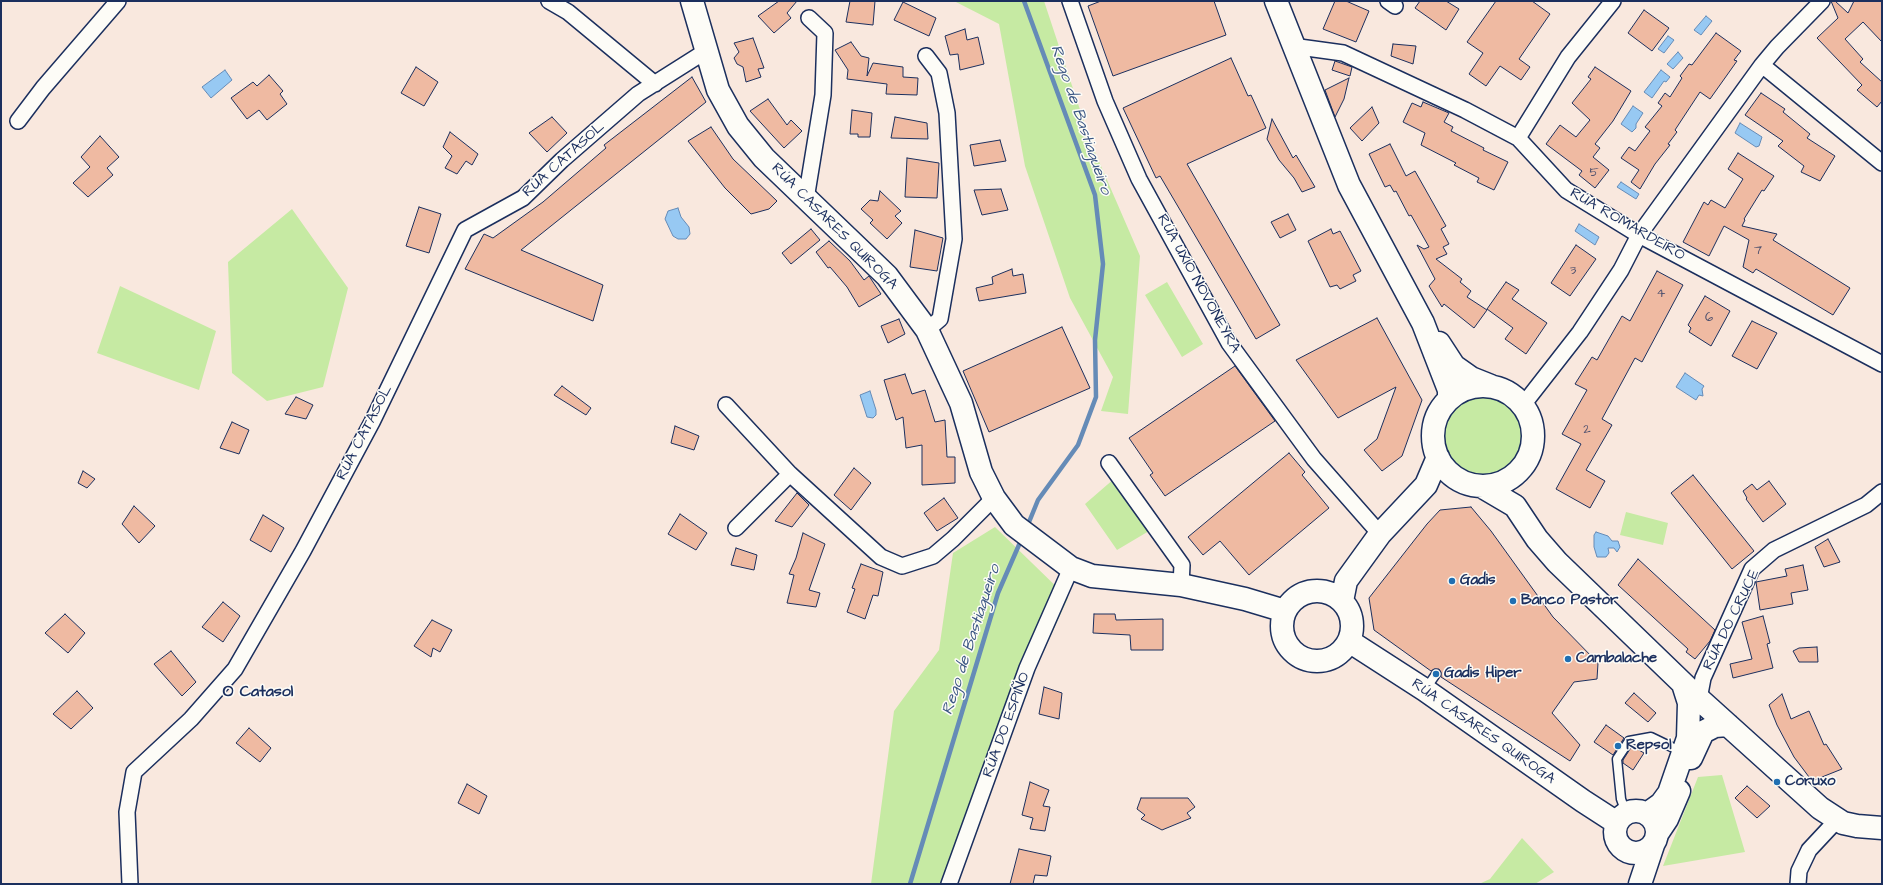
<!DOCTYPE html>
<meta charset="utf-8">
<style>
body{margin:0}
#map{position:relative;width:1883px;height:885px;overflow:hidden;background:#f9e8de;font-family:"Architects Daughter",sans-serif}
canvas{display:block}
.frame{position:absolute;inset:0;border:2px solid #1b2f5e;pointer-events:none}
</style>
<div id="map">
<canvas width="1883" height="885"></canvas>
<div class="frame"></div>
</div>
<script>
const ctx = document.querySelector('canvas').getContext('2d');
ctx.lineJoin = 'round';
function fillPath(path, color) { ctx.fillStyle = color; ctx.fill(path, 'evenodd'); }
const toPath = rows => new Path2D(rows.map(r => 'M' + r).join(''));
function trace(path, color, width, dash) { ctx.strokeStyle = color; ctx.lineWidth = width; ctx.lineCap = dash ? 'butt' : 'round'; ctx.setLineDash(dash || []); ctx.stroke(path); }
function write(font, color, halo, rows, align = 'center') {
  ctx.font = font + ' "Architects Daughter",sans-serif'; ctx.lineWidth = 3; ctx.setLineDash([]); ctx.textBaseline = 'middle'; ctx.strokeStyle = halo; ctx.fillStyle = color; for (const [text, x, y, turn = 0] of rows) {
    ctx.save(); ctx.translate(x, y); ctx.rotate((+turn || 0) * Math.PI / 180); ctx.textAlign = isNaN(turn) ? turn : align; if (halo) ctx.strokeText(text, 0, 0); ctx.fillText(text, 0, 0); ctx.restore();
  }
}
fillPath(toPath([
 [954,1,1044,1,1091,143,1140,256,1128,414,1101,411,1113,377,1070,298,1025,166,999,24],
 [292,209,348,288,323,387,267,401,232,373,228,262],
 [1167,282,1203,344,1182,357,1145,295],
 [120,286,216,331,199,390,97,353],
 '1443 435a41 41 0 1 1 82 0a41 41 0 1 1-82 0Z',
 [1115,478,1149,531,1117,550,1085,504],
 [1626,512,1668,523,1663,545,1620,535],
 [995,527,1068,598,1008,729,953,884,871,884,894,711,939,650,953,553],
 [1722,775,1745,852,1663,866,1698,777],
 [1522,838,1554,872,1535,884,1479,884,1490,879]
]), '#c6eaa3');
const water = toPath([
 [1706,16,1712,21,1701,35,1694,30,1706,16],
 [1668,36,1674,40,1664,53,1658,49,1668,36],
 [1678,52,1683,58,1673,69,1667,64,1678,52],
 [225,70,232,80,211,98,202,87,225,70],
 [1661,70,1670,77,1666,82,1664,81,1652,98,1644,92,1661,70],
 [1633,106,1643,113,1636,124,1636,128,1632,132,1621,124,1633,106],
 [1740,123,1762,137,1759,146,1756,147,1735,133,1740,123],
 [1621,182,1639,194,1636,199,1617,187,1621,182],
 [678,208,681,217,689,227,690,234,686,239,678,239,673,236,665,219,668,211,678,208],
 [1579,224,1599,237,1595,245,1575,231,1579,224],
 [1685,373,1704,386,1702,389,1703,396,1699,395,1696,400,1676,387,1685,373],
 [870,391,876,410,876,415,873,418,867,417,860,395,870,391],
 [1596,532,1608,536,1612,541,1618,541,1620,547,1617,552,1614,548,1608,548,1609,553,1606,557,1597,557,1594,547,1594,535,1596,532]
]);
fillPath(water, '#97c9f3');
trace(water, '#658bb7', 1);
trace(toPath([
 [1024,1,1095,195,1103,264,1095,340,1096,397,1078,445,1038,500,1027,527],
 [910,884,998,593,1022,538]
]), '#658bb7', 4.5);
const building = toPath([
 [779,1,797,1,787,13,791,18,774,33,758,16,779,1],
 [850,1,875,1,873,25,846,22,850,1],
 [1101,1,1214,1,1226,35,1113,76,1088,6,1101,1],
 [1335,1,1346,1,1369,11,1356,42,1323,29,1335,1],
 [1420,1,1446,1,1459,9,1446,30,1415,8,1420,1],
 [1496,1,1532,1,1550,14,1519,59,1530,67,1521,80,1500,66,1486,86,1469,74,1483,53,1467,42,1496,1],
 [1831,1,1835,1,1848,13,1854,1,1882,1,1882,42,1863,22,1845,39,1863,59,1860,62,1882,82,1882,101,1877,107,1857,90,1862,85,1817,38,1838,18,1831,1],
 [903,2,936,18,929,36,894,20,903,2],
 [1644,10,1669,28,1652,51,1628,33,1644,10],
 [965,29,967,40,978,37,984,64,960,70,958,54,950,55,945,36,965,29],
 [1716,33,1741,51,1734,60,1737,61,1710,99,1700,92,1675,130,1677,132,1668,144,1670,145,1655,164,1640,189,1631,182,1639,170,1621,158,1629,147,1635,151,1650,131,1645,127,1662,106,1658,103,1665,93,1670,97,1682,78,1680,76,1689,64,1692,65,1716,33],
 [753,38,764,68,758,69,761,77,746,82,743,67,737,64,734,58,739,52,734,43,753,38],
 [851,42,861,56,869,58,867,76,873,63,903,67,903,77,918,78,917,95,886,94,887,84,847,79,848,70,835,50,851,42],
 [1393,44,1416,46,1413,64,1391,56,1393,44],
 [1231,58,1248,96,1251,95,1266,128,1187,164,1280,325,1256,339,1160,176,1156,178,1123,108,1231,58],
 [1335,61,1352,67,1350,76,1332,70,1335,61],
 [416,67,438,82,424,106,401,93,416,67],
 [1595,67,1631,91,1613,121,1595,144,1600,148,1593,157,1609,170,1595,188,1579,175,1582,171,1546,144,1560,125,1576,137,1590,120,1572,103,1591,79,1588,77,1595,67],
 [269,75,283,91,280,94,287,104,267,120,259,110,247,119,231,98,253,82,257,86,269,75],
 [692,77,706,102,521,250,603,285,593,321,465,269,484,234,493,238,543,202,606,148,604,145,692,77],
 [1349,78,1344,99,1335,117,1325,90,1349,78],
 [1761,93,1785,109,1783,112,1810,134,1807,138,1835,156,1820,181,1801,172,1804,166,1778,146,1783,141,1745,115,1761,93],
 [768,99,787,125,791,120,802,131,784,148,750,111,768,99],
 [1423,102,1449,113,1444,122,1453,127,1451,131,1484,148,1483,150,1508,162,1494,190,1477,182,1479,178,1454,165,1456,163,1421,145,1425,133,1403,122,1412,103,1421,107,1423,102],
 [1372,107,1379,123,1362,141,1350,128,1372,107],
 [852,110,872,113,870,137,858,137,858,134,850,134,852,110],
 [552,117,567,133,547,152,529,133,552,117],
 [895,117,927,123,928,139,891,138,895,117],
 [1272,119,1293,158,1296,155,1315,187,1302,192,1294,178,1279,160,1267,139,1272,119],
 [711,127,733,159,777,201,769,209,751,214,725,188,688,141,711,127],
 [450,132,478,154,472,165,466,161,457,174,445,168,452,156,443,147,450,132],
 [100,136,119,157,107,168,113,175,88,197,73,183,90,167,81,157,100,136],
 [1000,140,1006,161,974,166,970,145,1000,140],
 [1390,144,1406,176,1415,171,1446,226,1441,229,1449,244,1443,247,1447,254,1436,259,1462,279,1460,282,1471,291,1467,297,1487,310,1474,328,1444,304,1442,307,1429,286,1435,279,1417,245,1424,249,1429,247,1411,215,1409,216,1396,191,1394,192,1390,185,1385,187,1369,154,1390,144],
 [1738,153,1774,176,1764,191,1762,190,1744,219,1745,220,1742,226,1777,234,1773,240,1850,288,1833,315,1756,269,1753,273,1743,267,1749,240,1724,226,1709,256,1683,242,1704,202,1708,205,1711,200,1725,208,1743,179,1728,169,1738,153],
 [907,158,939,163,937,198,905,197,907,158],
 [1001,189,1008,210,982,215,974,190,1001,189],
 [880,191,901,211,895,216,902,223,887,239,870,223,873,220,861,209,870,200,878,201,880,191],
 [419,207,441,214,429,253,406,246,419,207],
 [1288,214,1296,230,1280,238,1271,222,1288,214],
 [811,229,820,240,791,264,782,253,811,229],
 [1331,229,1333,234,1340,231,1361,271,1353,275,1356,281,1340,289,1337,285,1330,287,1308,241,1331,229],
 [915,230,943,238,937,271,910,267,915,230],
 [829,241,850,261,864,280,869,276,881,294,859,307,847,287,830,267,828,268,816,252,829,241],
 [1576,245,1596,259,1570,296,1551,283,1576,245],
 [1012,269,1013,276,1023,274,1026,293,979,301,976,288,993,284,992,277,1012,269],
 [1657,271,1683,285,1642,362,1635,358,1602,419,1612,425,1586,470,1605,481,1590,508,1556,489,1581,444,1562,434,1587,390,1575,384,1592,357,1597,360,1622,316,1630,321,1657,271],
 [1506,282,1519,290,1512,299,1547,323,1526,354,1505,339,1513,328,1487,309,1506,282],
 [1705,296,1730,311,1711,346,1689,332,1691,328,1688,325,1705,296],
 [1377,318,1422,400,1402,456,1382,471,1364,450,1377,439,1396,387,1338,418,1296,360,1377,318],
 [899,319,905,334,888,343,881,326,899,319],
 [1752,321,1777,333,1757,369,1732,356,1752,321],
 [1062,327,1090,388,989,432,963,371,1062,327],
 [1235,366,1275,421,1165,496,1150,475,1153,473,1129,438,1235,366],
 [905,374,912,394,925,390,935,422,945,420,947,457,955,457,955,483,922,485,922,445,906,448,903,417,896,420,884,380,905,374],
 [562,386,591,408,586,415,554,395,562,386],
 [296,397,313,405,306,419,285,414,296,397],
 [232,422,249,430,239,454,220,448,232,422],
 [675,426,699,436,694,450,671,443,675,426],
 [1289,453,1305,472,1302,475,1329,508,1249,575,1220,541,1203,555,1188,537,1289,453],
 [854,468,871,483,851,510,834,495,854,468],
 [83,471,95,479,87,488,78,483,83,471],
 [1693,475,1754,551,1732,569,1671,493,1693,475],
 [1769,481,1786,504,1763,522,1746,499,1747,498,1743,491,1752,484,1757,490,1769,481],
 [797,493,809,505,792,527,775,521,797,493],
 [944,498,958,518,937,531,924,513,944,498],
 [134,506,155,526,139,543,122,524,134,506],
 [1471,507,1491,531,1553,617,1598,663,1597,679,1574,682,1552,713,1580,745,1570,761,1441,677,1441,672,1439,669,1434,669,1431,671,1374,630,1369,598,1427,524,1440,510,1471,507],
 [680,514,707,533,696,550,668,534,680,514],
 [263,515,284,528,271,552,250,540,263,515],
 [803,533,825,544,809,590,820,593,816,607,787,603,794,575,789,574,796,558,803,533],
 [1828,539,1840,562,1824,567,1815,547,1828,539],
 [736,548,757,555,754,570,731,565,736,548],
 [1638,559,1715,630,1710,641,1695,659,1686,652,1688,649,1618,585,1638,559],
 [861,564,883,572,878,596,873,595,865,619,847,612,855,589,852,588,861,564],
 [1803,565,1808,590,1791,593,1793,604,1760,610,1756,582,1787,576,1785,569,1803,565],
 [223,602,240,616,223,642,202,627,223,602],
 [65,614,85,633,68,653,45,633,65,614],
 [1094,614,1115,614,1116,620,1163,619,1163,650,1131,650,1130,635,1093,633,1094,614],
 [1763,616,1770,643,1767,644,1773,668,1733,678,1730,664,1752,659,1742,622,1763,616],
 [432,620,452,630,440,652,433,648,431,657,414,646,432,620],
 [1817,647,1818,662,1799,662,1793,651,1799,648,1817,647],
 [171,651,196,682,182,696,154,664,171,651],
 [1044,687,1062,693,1059,719,1039,714,1044,687],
 [77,691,93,708,71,729,53,714,77,691],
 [1634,693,1656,713,1648,722,1625,703,1634,693],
 [1782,694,1791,719,1809,711,1824,745,1826,744,1842,769,1812,781,1794,757,1777,725,1769,705,1782,694],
 [1606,725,1624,738,1613,755,1594,742,1606,725],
 [249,728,271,748,260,762,236,743,249,728],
 [1632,746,1644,753,1633,770,1623,763,1623,760,1632,746],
 [1030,782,1049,790,1043,806,1050,807,1045,831,1030,829,1033,818,1022,815,1030,782],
 [467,784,487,796,479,814,458,803,467,784],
 [1747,786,1770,806,1757,818,1735,798,1747,786],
 [1141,798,1188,798,1195,807,1187,813,1191,818,1162,830,1141,819,1145,815,1137,809,1141,798],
 [1019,849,1051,856,1047,876,1035,875,1033,884,1010,884,1019,849]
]);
fillPath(building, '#efbaa2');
trace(building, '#1b2f5e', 1);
const lane = toPath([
 [1425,690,1436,674],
 [1626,813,1621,799,1617,759,1629,741,1651,737,1682,752]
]);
const street = toPath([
 [549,1,568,12,655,84],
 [1070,1,1105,101,1139,179,1229,343,1314,459,1380,534],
 [1388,1,1395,6],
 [1292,46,1343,53,1465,110,1518,138,1566,190,1639,235,1882,364],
 [926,56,939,73,947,113,954,239,940,319,927,330],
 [1762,65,1882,163],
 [18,121,43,88,118,1],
 [1518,138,1568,57,1613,1],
 [806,199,823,95,825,33,809,18],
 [726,405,790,474,881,557,902,566,933,556,953,539,994,498],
 [1523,405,1580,332,1621,270,1639,235,1762,65,1777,47,1822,1],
 [1109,463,1182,565,1181,585],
 [736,528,790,474],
 [1699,699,1703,678,1752,569,1774,550,1866,505,1882,492],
 [130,884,127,812,134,772,191,719,235,669,303,551,372,422,465,230,523,198,562,160,638,94,706,51],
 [949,884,1027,668,1071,568],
 [1798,884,1799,871,1809,850,1837,820]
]);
const secondary = toPath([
 [692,1,718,90,738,126,764,158,887,276,927,330,961,403,981,472,994,498,1014,525,1071,568,1092,576,1181,585,1245,599,1285,611],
 [1276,1,1349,185,1423,323,1449,390,1449,399],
 [1439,343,1454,366,1471,378,1491,386],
 '1433 436a50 50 0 1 1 100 0a50 50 0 1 1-100 0Z',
 [1481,486,1515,506,1537,539,1557,562,1699,699,1820,808,1843,823,1857,826,1882,828],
 '1282 626a35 35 0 1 1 70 0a35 35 0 1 1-70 0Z',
 [1342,601,1346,581,1380,534,1426,485,1438,457],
 [1349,641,1425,690,1583,801,1617,823],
 [1691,758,1703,732,1715,726,1728,725],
 '1615 832a21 21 0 1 1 42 0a21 21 0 1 1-42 0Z',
 [1647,814,1661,804,1669,793,1688,738,1689,703,1683,684],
 [1657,834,1667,819,1679,791],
 [1640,884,1653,845]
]);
trace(lane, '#1b2f5e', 11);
trace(street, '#1b2f5e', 18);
trace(secondary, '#1b2f5e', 25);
trace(lane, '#fdfcf7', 8);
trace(street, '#fdfcf7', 15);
trace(secondary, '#fdfcf7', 22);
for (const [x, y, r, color] of [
 [1452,581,4,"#1f6fb2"],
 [1513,601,4,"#1f6fb2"],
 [1568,659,4,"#1f6fb2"],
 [1436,674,4,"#1f6fb2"],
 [1618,746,4,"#1f6fb2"],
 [1777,782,4,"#1f6fb2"]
]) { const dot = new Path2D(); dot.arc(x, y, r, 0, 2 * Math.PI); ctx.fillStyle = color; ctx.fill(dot); trace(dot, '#fdfcf7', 1.5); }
write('13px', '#50526f', null, [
 ["5",1594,173],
 ["7",1758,251],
 ["3",1573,271],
 ["4",1661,294],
 ["6",1709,318],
 ["2",1587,430]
]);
write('15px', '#1b2f5e', '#fdfcf7', [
 ["RÚA CATASOL",564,160,-42],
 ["RÚA ROMARDEIRO",1627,225,30],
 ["RÚA CASARES QUIROGA",834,227,45],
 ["RÚA UXÍO NOVONEYRA",1198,284,61],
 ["RÚA CATASOL",365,433,-63],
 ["RÚA DO CRUCE",1732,620,-64],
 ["RÚA DO ESPIÑO",1007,725,-70],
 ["RÚA CASARES QUIROGA",1483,732,35]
]);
write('bold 15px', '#1b2f5e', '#fdfcf7', [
 ["Gadis",1460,581],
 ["Banco Pastor",1521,601],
 ["Cambalache",1576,659],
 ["Gadis Hiper",1444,674],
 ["Repsol",1626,746],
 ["Coruxo",1785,782]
], 'left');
write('italic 16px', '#3a5683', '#fdfcf7', [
 ["Rego de Bastiagueiro",1080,120,71],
 ["Rego de Bastiagueiro",972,640,-72]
]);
write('bold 16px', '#1b2f5e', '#fdfcf7', [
 ["O Catasol",258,693]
]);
</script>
